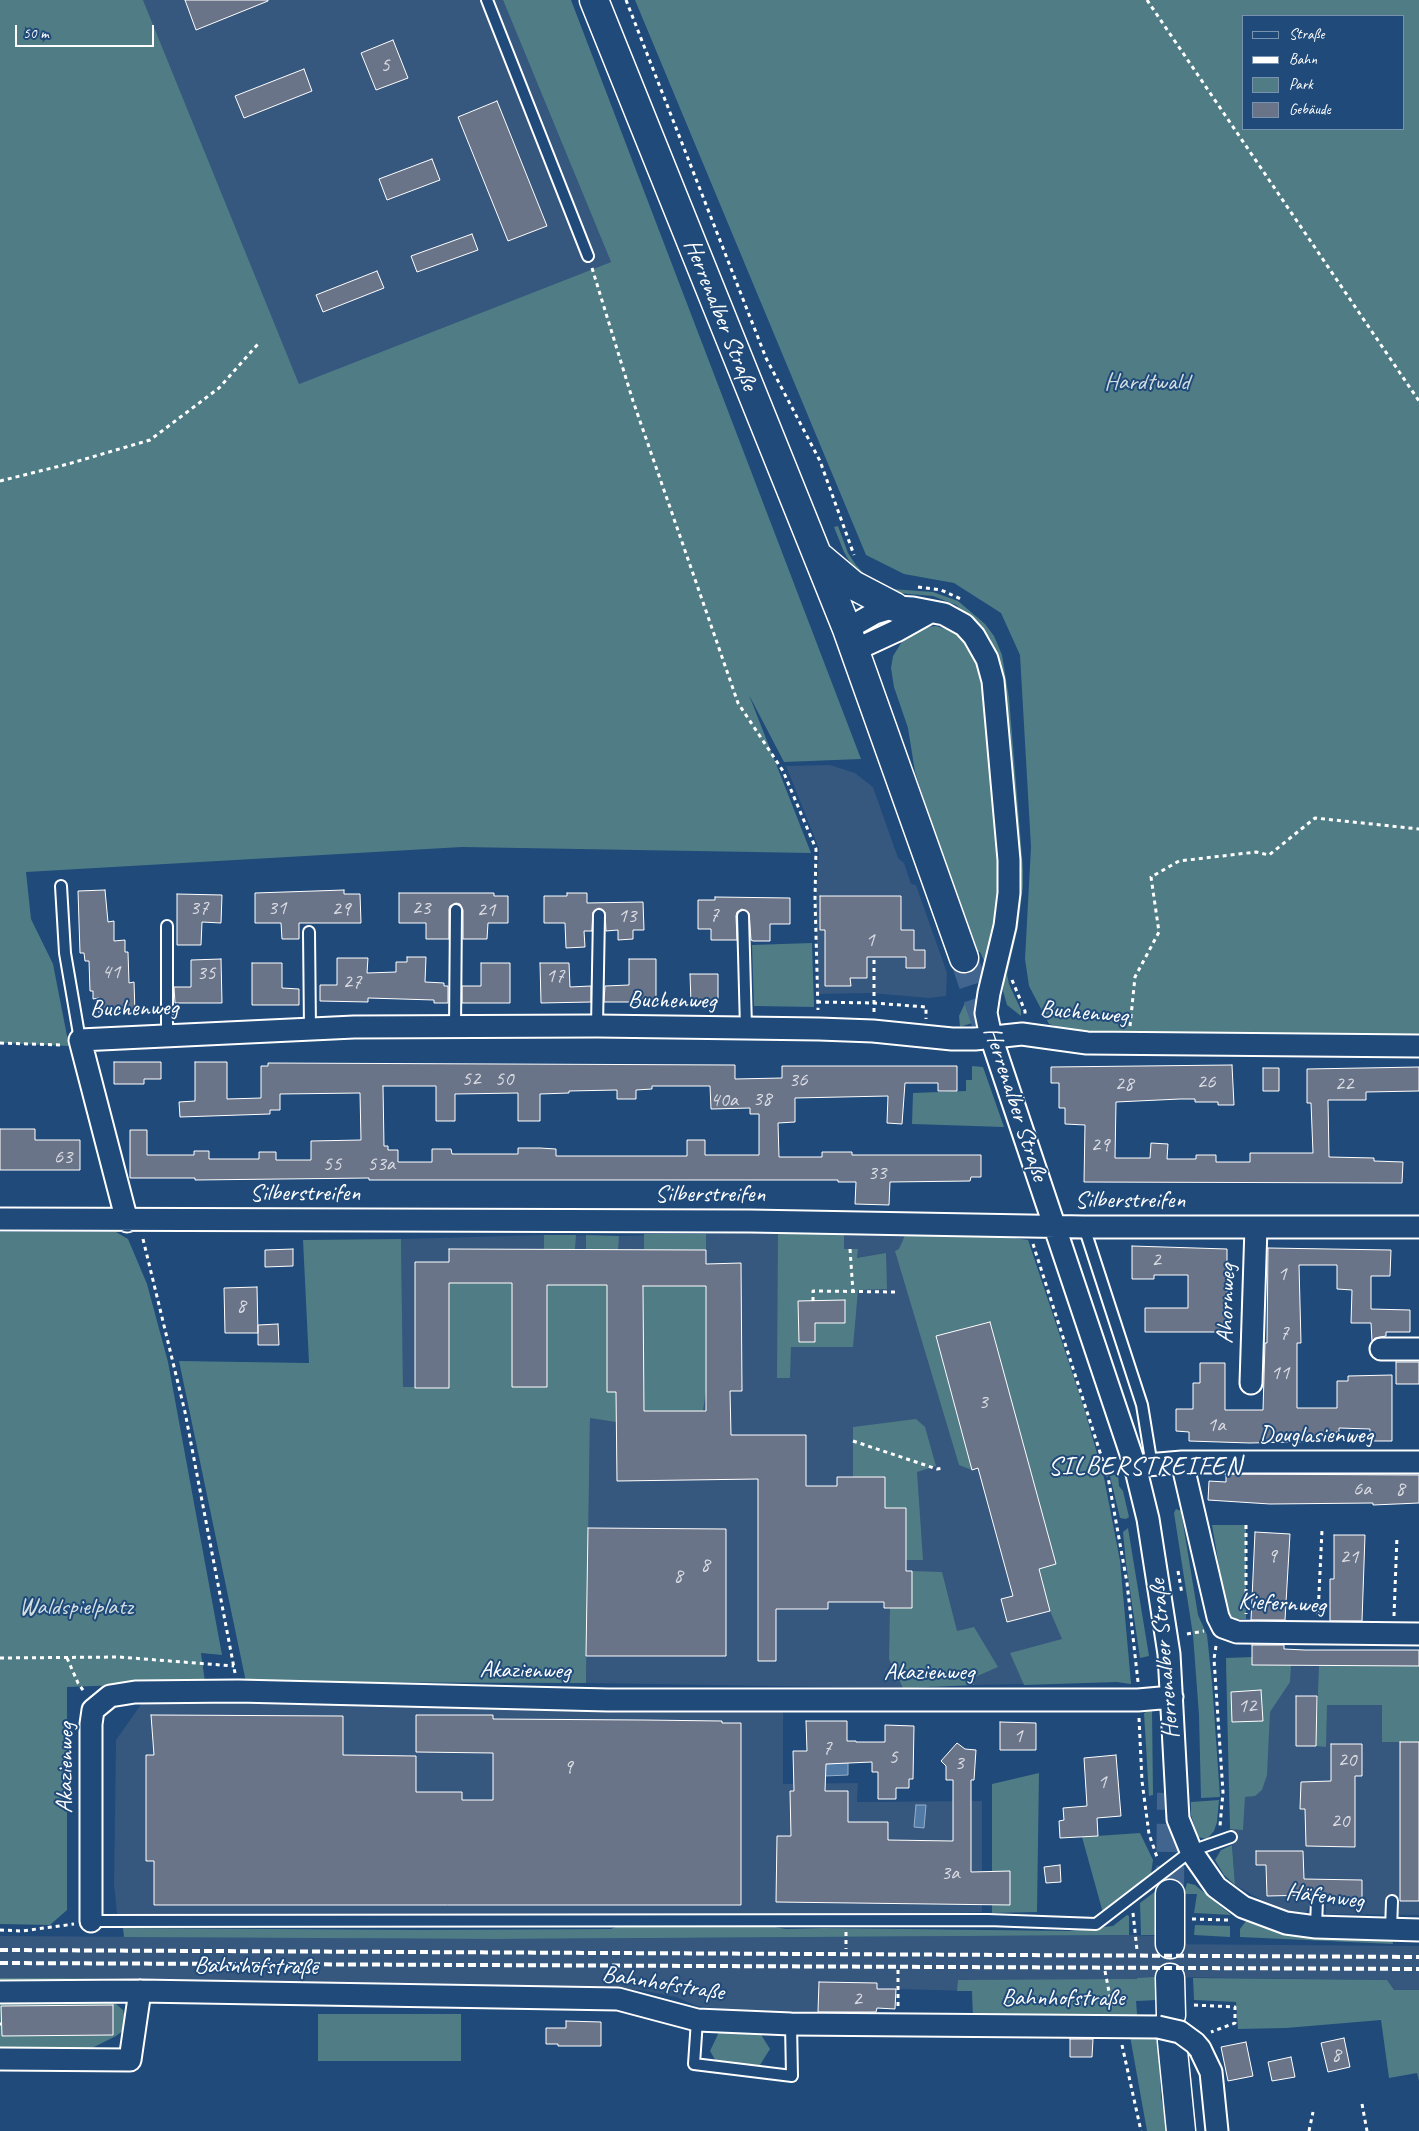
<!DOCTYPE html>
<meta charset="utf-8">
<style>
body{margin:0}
#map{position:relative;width:1419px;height:2131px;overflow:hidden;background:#1f4a7a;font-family:Caveat,sans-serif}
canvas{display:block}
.legend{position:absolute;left:1242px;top:15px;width:162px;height:115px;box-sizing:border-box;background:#1f4a7a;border:1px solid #7992af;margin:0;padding:6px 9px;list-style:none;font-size:15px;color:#fff}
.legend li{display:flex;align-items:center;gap:10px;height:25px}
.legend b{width:25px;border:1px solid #7992af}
.scale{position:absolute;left:15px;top:25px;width:139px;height:22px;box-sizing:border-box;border:2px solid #fff;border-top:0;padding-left:6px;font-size:15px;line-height:18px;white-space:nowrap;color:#fff;-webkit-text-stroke:4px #1f4a7a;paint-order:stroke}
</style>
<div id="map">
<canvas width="1419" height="2131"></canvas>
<ul class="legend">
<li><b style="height:6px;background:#1f4a7a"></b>Straße</li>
<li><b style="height:6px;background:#fff"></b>Bahn</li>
<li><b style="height:14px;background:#507c85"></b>Park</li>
<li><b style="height:14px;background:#6a7489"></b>Gebäude</li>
</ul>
<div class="scale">50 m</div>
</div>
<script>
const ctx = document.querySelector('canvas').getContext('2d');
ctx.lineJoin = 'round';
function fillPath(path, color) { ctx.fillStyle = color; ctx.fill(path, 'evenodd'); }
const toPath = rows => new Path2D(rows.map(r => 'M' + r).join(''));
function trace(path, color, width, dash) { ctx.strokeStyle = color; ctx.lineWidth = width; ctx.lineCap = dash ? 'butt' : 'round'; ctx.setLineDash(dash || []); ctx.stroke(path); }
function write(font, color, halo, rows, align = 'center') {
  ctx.font = font + ' Caveat,sans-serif'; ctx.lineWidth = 4; ctx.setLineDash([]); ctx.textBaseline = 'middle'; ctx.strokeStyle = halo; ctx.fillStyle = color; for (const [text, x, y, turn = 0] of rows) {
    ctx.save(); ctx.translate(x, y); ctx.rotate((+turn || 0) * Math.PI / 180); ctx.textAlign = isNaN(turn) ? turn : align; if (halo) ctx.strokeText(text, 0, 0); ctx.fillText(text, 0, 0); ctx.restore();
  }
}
fillPath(toPath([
 [143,0,503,0,611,262,299,384],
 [830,765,855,773,873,787,898,858,904,863,911,884,916,885,947,973,946,996,929,998,870,993,818,994,816,898,819,849,786,766],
 [778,1232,906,1233,1028,1240,1084,1408,1104,1478,1120,1561,1131,1684,1117,1682,974,1685,903,1688,586,1683,590,1418,403,1407,401,1239,544,1235,619,1236],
 [1226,1658,1419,1658,1419,1915,1326,1914,1326,1899,1312,1900,1306,1913,1283,1910,1263,1901,1235,1885,1229,1797],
 [783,1699,783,1784,858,1783,857,1802,982,1801,982,1912,767,1920,137,1922,117,1914,114,1885,116,1740,142,1703],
 [1129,1935,1156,1936,1156,1944,1419,1946,1419,1990,1394,1990,1386,1980,1156,1977,1156,2000,1136,2001,1137,2015,973,2017,972,1991,896,1989,895,2009,877,2009,876,2018,749,2013,697,2006,676,1997,640,1990,512,1985,0,1978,0,1936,495,1939]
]), '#36577e');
fillPath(toPath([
 [0,0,143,0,299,384,611,262,503,0,571,0,861,759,784,762,749,695,811,853,462,847,26,872,31,919,53,964,69,1046,0,1043],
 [635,0,1419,0,1419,1038,1088,1036,1049,1024,1029,986,1025,959,1031,847,1020,655,1001,613,954,583,904,574,866,555],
 [1243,16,1403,16,1403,129,1243,129],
 [838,526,848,553,856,565,869,579,880,586,891,589,933,592,958,601,985,624,994,636,1002,655,1009,698,1023,869,1023,886,1018,927,1007,974,1009,984,1021,1010,1021,1016,1007,1005,1003,991,1018,852,1012,763,997,656,990,638,981,627,956,605,933,596,887,592,866,581,852,566,844,552,834,527],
 [936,626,952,631,965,642,978,664,987,688,1002,871,998,913,991,946,985,963,980,952,978,952,942,855,915,772,908,728,894,687,891,668,893,656,903,640,920,628],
 [812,943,814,1007,754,1006,752,945],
 [965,1003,972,1023,960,1027,959,1016],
 [972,1066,983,1067,1004,1127,912,1124,913,1093,966,1091,966,1080,972,1080],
 [0,1232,116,1232,128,1239,147,1284,168,1362,222,1655,201,1653,205,1682,67,1687,67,1910,50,1925,0,1924],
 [778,1232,844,1233,844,1249,858,1249,857,1258,886,1253,887,1289,858,1290,853,1347,791,1347,790,1378,777,1378],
 [906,1233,987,1234,1028,1240,1084,1408,1104,1478,1120,1561,1131,1684,1117,1682,1024,1685,1010,1653,1062,1639,1050,1611,1039,1569,1056,1564,990,1322,936,1337,972,1470,959,1465,895,1251,899,1249],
 [644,1234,706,1234,706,1250,644,1250],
 [544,1235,576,1235,575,1249,544,1249],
 [586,1235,619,1236,618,1250,586,1249],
 [401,1239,403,1387,449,1387,449,1283,512,1283,513,1387,547,1387,547,1285,607,1285,644,1391,643,1286,706,1286,706,1390,703,1411,616,1411,616,1422,590,1418,586,1683,246,1682,179,1361,309,1363,303,1240],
 [916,1419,925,1427,936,1466,917,1472,923,1560,906,1560,885,1508,853,1477,853,1427],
 [1118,1474,1119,1486,1123,1491,1129,1517,1126,1519,1120,1518,1110,1476],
 [1176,1509,1181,1511,1198,1615,1207,1635,1212,1682,1220,1797,1201,1798,1199,1715,1193,1635,1174,1513],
 [1212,1525,1246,1525,1246,1619,1228,1619],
 [1128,1528,1149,1656,1140,1658,1126,1563,1123,1532],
 [912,1571,942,1572,957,1631,974,1627,998,1667,975,1677,974,1685,903,1688,889,1659,890,1608,912,1608],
 [1252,1657,1291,1665,1290,1682,1270,1712,1267,1775,1262,1790,1255,1796,1245,1797,1243,1830,1230,1829,1226,1658],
 [1319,1665,1419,1665,1419,1742,1382,1742,1382,1705,1327,1705,1326,1747,1316,1746],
 [1152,1709,1153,1795,1149,1796,1144,1713],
 [1039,1773,1037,1912,992,1913,992,1784],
 [1219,1800,1217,1822,1214,1831,1207,1839,1198,1837,1191,1815,1191,1802],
 [1140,1833,1153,1860,1151,1874,1103,1913,1082,1837],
 [1232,1845,1235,1885,1224,1875,1215,1860,1221,1850],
 [1187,1883,1195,1885,1231,1915,1194,1913,1197,1894,1184,1894],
 [1156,1891,1156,1935,1141,1935,1140,1903],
 [1127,1915,1129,1916,1129,1935,495,1939,124,1937,123,1928,419,1930,611,1929,624,1923,747,1922,786,1929,823,1928,1069,1931,1113,1926],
 [1249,1917,1392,1938,1393,1944,1240,1937,1240,1929],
 [1195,1925,1230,1926,1230,1937,1194,1935],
 [1155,1977,1156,2000,1136,2001,1137,2015,973,2017,972,1991,957,1991,958,1980,1137,1979,1137,1978],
 [0,1978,62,1978,269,1982,259,1985,0,1989],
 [1193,1978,1387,1980,1394,1990,1419,1990,1419,2081,1417,2073,1389,2078,1381,2020,1286,2028,1238,2029,1236,2002,1194,2000],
 [103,2000,116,2004,123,2010,125,2019,124,2030,116,2036,94,2047,70,2053,0,2055,0,2002],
 [318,2014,461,2014,461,2061,318,2061],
 [719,2032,760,2033,770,2049,760,2065,717,2063,710,2051],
 [1130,2036,1158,2037,1161,2097,1168,2131,1147,2131]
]), '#507c85');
const water = toPath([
 [848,1763,848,1775,824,1776,823,1764,848,1763],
 [916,1805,926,1805,924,1828,914,1827,916,1805]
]);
fillPath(water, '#517aa6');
trace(water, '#97afca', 1);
const building = toPath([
 [185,0,268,0,268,1,196,30,185,0],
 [393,40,408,78,376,90,361,53,393,40],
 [304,69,312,91,244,118,235,96,304,69],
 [497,101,547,226,508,241,458,117,497,101],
 [432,159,440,180,387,200,379,179,432,159],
 [472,234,478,250,417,272,411,256,472,234],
 [377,271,384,288,323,312,316,295,377,271],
 [105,890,108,922,114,921,114,941,125,940,125,952,128,952,129,983,134,982,135,1012,99,1013,99,998,93,999,93,991,90,991,89,961,85,961,84,953,80,953,78,891,105,890],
 [344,890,344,894,360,894,361,923,299,923,299,939,282,939,281,923,255,923,255,893,344,890],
 [399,893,494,893,494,896,508,896,508,923,488,923,487,939,463,939,463,910,460,904,456,903,450,906,449,909,449,939,426,939,426,923,399,923,399,893],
 [567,893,587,893,587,903,643,902,644,930,633,930,633,939,618,940,618,930,606,931,605,912,599,908,593,912,592,931,584,931,585,947,566,948,565,923,544,923,544,896,567,896,567,893],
 [177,894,222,895,221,923,202,922,201,945,177,945,177,894],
 [820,896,901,896,901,930,914,930,914,950,925,950,925,968,906,968,906,957,867,957,867,978,850,978,851,986,825,986,825,930,820,930,820,896],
 [715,897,790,898,790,924,770,924,770,941,753,941,751,940,749,913,742,909,737,912,736,916,737,940,711,940,711,929,698,929,698,900,715,900,715,897],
 [407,957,426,957,425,982,444,983,444,986,448,986,448,1003,434,1003,434,1000,368,998,368,1002,320,1001,320,985,337,985,337,958,368,958,367,973,396,972,396,962,407,962,407,957],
 [221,959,222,1003,175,1003,174,987,191,987,191,960,221,959],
 [629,959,656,959,656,1002,604,1002,605,986,629,985,629,959],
 [252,963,282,963,282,988,299,989,299,1005,252,1005,252,963],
 [481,963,510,963,510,1003,462,1003,462,986,481,986,481,963],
 [540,963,569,963,570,987,591,986,591,1002,541,1003,540,963],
 [690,974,718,974,718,1002,691,1003,690,974],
 [114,1062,161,1062,161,1079,144,1079,144,1084,114,1084,114,1062],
 [195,1062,227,1062,227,1099,261,1098,261,1066,268,1066,268,1063,735,1065,735,1079,782,1078,782,1066,957,1066,957,1091,938,1091,938,1083,905,1083,902,1124,887,1123,888,1096,795,1098,795,1122,778,1123,779,1157,822,1157,822,1152,852,1152,852,1155,981,1155,981,1177,971,1177,970,1181,890,1182,889,1205,855,1204,856,1182,838,1182,838,1180,369,1180,369,1178,195,1180,195,1178,130,1178,130,1130,147,1130,147,1155,194,1155,194,1151,209,1151,209,1159,259,1159,259,1152,276,1152,276,1160,311,1160,311,1141,361,1140,360,1093,280,1094,280,1110,270,1110,270,1114,180,1117,179,1102,195,1101,195,1062],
 [383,1086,436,1086,436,1121,455,1121,455,1094,518,1093,518,1121,540,1121,540,1094,569,1093,569,1091,617,1090,617,1099,636,1099,636,1090,652,1089,652,1086,710,1086,711,1109,750,1108,750,1114,759,1114,759,1155,705,1155,705,1140,687,1140,687,1156,556,1156,556,1149,540,1148,518,1148,518,1154,452,1154,451,1149,432,1149,432,1162,398,1162,398,1150,388,1150,388,1146,384,1146,383,1086],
 [1232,1065,1234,1105,1218,1105,1218,1102,1195,1102,1195,1099,1180,1099,1116,1102,1115,1158,1150,1158,1151,1143,1168,1144,1167,1159,1196,1159,1196,1155,1216,1155,1216,1162,1250,1162,1250,1153,1313,1153,1311,1103,1307,1103,1307,1069,1419,1067,1419,1091,1366,1092,1366,1100,1328,1100,1329,1157,1374,1158,1374,1161,1403,1162,1402,1183,1084,1182,1085,1125,1065,1124,1065,1108,1059,1108,1059,1083,1051,1083,1051,1067,1232,1065],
 [1263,1068,1279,1068,1279,1091,1263,1091,1263,1068],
 [0,1129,35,1129,35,1140,80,1140,80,1170,0,1170,0,1129],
 [1132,1246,1227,1249,1227,1332,1145,1332,1145,1308,1188,1308,1188,1275,1154,1275,1154,1279,1132,1279,1132,1246],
 [1268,1248,1391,1250,1390,1276,1371,1276,1371,1309,1410,1310,1410,1332,1386,1332,1386,1336,1375,1338,1372,1341,1371,1323,1351,1323,1352,1290,1337,1289,1337,1265,1299,1265,1301,1343,1297,1343,1297,1408,1337,1408,1337,1381,1348,1381,1348,1376,1392,1375,1392,1441,1370,1441,1370,1429,1339,1428,1339,1432,1336,1432,1336,1441,1250,1443,1189,1441,1189,1432,1176,1431,1176,1409,1193,1409,1193,1383,1200,1383,1200,1363,1225,1363,1225,1410,1263,1410,1265,1343,1267,1343,1268,1248],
 [293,1249,293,1266,265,1267,265,1250,293,1249],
 [449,1249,706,1250,706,1264,741,1263,742,1391,730,1391,731,1435,806,1435,806,1486,837,1486,837,1477,885,1477,885,1508,906,1508,906,1571,912,1571,912,1608,884,1608,884,1602,828,1602,828,1609,776,1609,776,1661,758,1661,758,1479,617,1481,616,1392,607,1392,607,1285,547,1285,547,1387,512,1387,512,1283,449,1283,449,1388,415,1388,415,1262,449,1262,449,1249],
 [643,1286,706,1286,706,1411,644,1411,643,1286],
 [257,1287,258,1333,225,1333,224,1288,257,1287],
 [845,1300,845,1323,815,1323,815,1342,799,1342,798,1301,845,1300],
 [990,1322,1056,1564,1039,1569,1050,1611,1007,1622,1001,1599,1013,1596,978,1468,972,1470,936,1336,990,1322],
 [278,1324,279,1345,258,1345,258,1325,278,1324],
 [1396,1362,1419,1362,1419,1384,1396,1384,1396,1362],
 [1226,1474,1419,1475,1419,1503,1373,1505,1373,1503,1270,1504,1208,1500,1209,1481,1226,1482,1226,1474],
 [588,1528,726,1529,726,1656,586,1656,588,1528],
 [1255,1532,1290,1534,1285,1620,1251,1620,1255,1532],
 [1334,1535,1365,1535,1362,1621,1330,1621,1330,1579,1334,1579,1334,1535],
 [1252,1645,1284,1645,1284,1649,1305,1650,1419,1650,1419,1666,1252,1665,1252,1645],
 [1261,1690,1263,1721,1232,1722,1231,1692,1261,1690],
 [1296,1696,1317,1696,1316,1746,1296,1746,1296,1696],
 [151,1715,343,1716,343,1755,416,1756,416,1792,462,1792,462,1800,493,1800,493,1753,416,1752,416,1715,493,1715,493,1719,644,1720,722,1721,722,1723,741,1723,741,1905,154,1905,154,1861,146,1861,146,1755,154,1755,151,1715],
 [806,1721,847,1721,847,1741,856,1741,856,1742,885,1742,885,1725,914,1726,913,1779,909,1779,909,1788,896,1788,896,1799,878,1799,878,1772,872,1772,872,1762,826,1764,825,1791,848,1791,848,1822,888,1822,888,1840,953,1841,953,1780,946,1780,946,1766,941,1761,957,1743,965,1749,976,1750,974,1780,971,1780,971,1872,1010,1871,1010,1905,776,1902,777,1836,791,1836,790,1791,794,1791,793,1751,807,1751,806,1721],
 [1000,1722,1036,1723,1036,1750,1000,1750,1000,1722],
 [1400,1742,1419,1742,1419,1901,1400,1901,1400,1742],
 [1331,1744,1362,1744,1362,1776,1355,1776,1355,1847,1306,1846,1305,1809,1300,1809,1301,1782,1331,1781,1331,1744],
 [1116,1755,1121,1816,1097,1818,1098,1836,1060,1838,1059,1821,1064,1820,1063,1808,1087,1806,1084,1758,1116,1755],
 [1256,1851,1303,1851,1304,1879,1362,1880,1362,1899,1326,1899,1326,1895,1317,1892,1311,1895,1267,1896,1266,1865,1256,1865,1256,1851],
 [1060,1865,1061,1882,1046,1883,1044,1867,1060,1865],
 [819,1982,877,1983,877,1989,896,1989,895,2009,877,2008,876,2012,818,2012,819,1982],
 [113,2005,113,2035,2,2036,1,2006,113,2005],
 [566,2021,601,2022,601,2046,558,2046,558,2044,546,2044,546,2028,566,2028,566,2021],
 [1344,2038,1350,2067,1328,2072,1321,2043,1344,2038],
 [1070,2039,1093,2039,1092,2057,1070,2057,1070,2039],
 [1246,2042,1253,2076,1228,2081,1221,2047,1246,2042],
 [1291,2057,1295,2077,1272,2081,1268,2062,1291,2057]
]);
fillPath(building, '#6a7489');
trace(building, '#fff', 1);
trace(toPath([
 [964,958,989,1033],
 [1170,1894,1171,1793]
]), '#41658e', 28, [28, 14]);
const lane = toPath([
 [487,0,588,256],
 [61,886,65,953,80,1040],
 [743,916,746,1028],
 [309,932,310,1029],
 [597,1026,599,915],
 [455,1028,456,910],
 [167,1035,167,926],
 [1084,1227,1142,1405,1152,1466],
 [91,1921,988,1920,1096,1924,1191,1851,1231,1837],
 [1316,1927,1317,1899],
 [1391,1930,1392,1901],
 [697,2020,694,2064,792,2076,791,2024]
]);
const street = toPath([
 [847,629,875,613,895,607,913,608,944,614,964,625,974,636,987,659,993,681,1009,860,1009,893,1005,926,989,993,986,1013,991,1037,1135,1466,1148,1519,1169,1654,1178,1819,1191,1851,1216,1887,1243,1907,1286,1923,1316,1927,1419,1930],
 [855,650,896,631,930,612],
 [0,1219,750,1221,1084,1227,1419,1227],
 [127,1221,80,1040,354,1027,597,1026,819,1029,873,1031,952,1039,975,1039,1022,1034,1087,1043,1419,1046],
 [1381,1349,1419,1349],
 [1251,1383,1256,1227],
 [1182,1462,1218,1617,1223,1627,1237,1632,1419,1634],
 [1135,1466,1182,1462,1419,1462],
 [91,1921,91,1724,93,1710,110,1696,135,1692,238,1691,608,1700,1138,1700,1172,1697],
 [0,1992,140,1991,618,1999,697,2020,791,2024,1158,2027],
 [1200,2049,1211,2072,1217,2131],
 [0,2059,130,2060,140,1991]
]);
const secondary = toPath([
 [594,0,847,629,964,958],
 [821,558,853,585,895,607],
 [1170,1944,1170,1894],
 [1170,1978,1171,2015],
 [1172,2041,1181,2131]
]);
trace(lane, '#fff', 14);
trace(street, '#fff', 25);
trace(secondary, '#fff', 31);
trace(toPath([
 [626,0,766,358,820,461,854,555],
 [1147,0,1419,401],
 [592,268,633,401,738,703,783,771,816,849,815,898,818,1010],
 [0,481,68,464,150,440,219,388,258,344],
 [918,587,941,590,961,599],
 [1012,980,1025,1011,1025,1016],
 [817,1002,874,1003,926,1007,926,1019],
 [874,1012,874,957],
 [1130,1026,1135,977,1159,932,1151,877,1179,861,1256,852,1269,855,1315,818,1419,829],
 [0,1043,62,1045],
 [143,1239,185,1412,235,1673],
 [1033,1244,1108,1477,1127,1583,1138,1682],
 [850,1249,853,1292],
 [813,1301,813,1291,896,1292],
 [853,1441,937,1469,944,1468],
 [1246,1525,1246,1614],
 [1178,1571,1182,1594],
 [1318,1615,1322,1530],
 [1394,1616,1397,1536],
 [1187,1634,1204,1631],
 [1216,1646,1214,1659,1223,1792,1220,1826],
 [0,1658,119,1657,234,1666],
 [67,1658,78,1683,85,1693],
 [1139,1718,1142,1781,1149,1834,1158,1860],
 [1133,1913,1137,1950],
 [1192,1919,1228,1920],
 [0,1930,22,1931,74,1924],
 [846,1932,846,1949],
 [898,1970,898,2007],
 [1105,1971,1112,2007],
 [1194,2005,1235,2007,1235,2023,1211,2032],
 [0,2024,1,2024],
 [1122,2045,1141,2131],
 [1362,2104,1367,2131],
 [1309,2131,1313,2112]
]), '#fff', 3, [4, 4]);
trace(lane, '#1f4a7a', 10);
trace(street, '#1f4a7a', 21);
trace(secondary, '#1f4a7a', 28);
trace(toPath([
 [0,1950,1419,1957],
 [0,1963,1419,1969]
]), '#fff', 4, [8, 4]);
const streetBridge = toPath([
 [1158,2027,1180,2032,1195,2043,1200,2049]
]);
trace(streetBridge, '#fff', 25, []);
trace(streetBridge, '#1f4a7a', 21);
write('21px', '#dadce2', null, [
 ["5",385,65],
 ["37",199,908],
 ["31",277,908],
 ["23",421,908],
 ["29",341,909],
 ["21",486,910],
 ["7",714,915],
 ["13",627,916],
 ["1",870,940],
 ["41",111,972],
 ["35",206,973],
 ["17",555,976],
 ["27",352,982],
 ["52",471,1079],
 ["50",504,1079],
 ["36",798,1080],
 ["26",1206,1082],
 ["28",1124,1084],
 ["22",1344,1084],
 ["38",762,1099],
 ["40a",724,1100],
 ["29",1100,1145],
 ["63",63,1157],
 ["55",332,1164],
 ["53a",381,1164],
 ["33",877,1173],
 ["2",1156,1260],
 ["1",1282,1274],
 ["8",241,1306],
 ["7",1284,1333],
 ["11",1280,1373],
 ["3",983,1402],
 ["1a",1216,1425],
 ["6a",1362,1489],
 ["8",1400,1489],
 ["9",1272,1556],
 ["21",1349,1557],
 ["8",705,1565],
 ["8",678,1576],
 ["12",1247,1706],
 ["1",1018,1736],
 ["7",827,1748],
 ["5",893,1757],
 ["20",1347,1760],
 ["3",959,1763],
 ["9",568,1767],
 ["1",1102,1782],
 ["20",1340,1821],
 ["3a",950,1873],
 ["2",857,1999],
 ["8",1336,2055]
]);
write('24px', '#fff', '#1f4a7a', [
 ["Herrenalber Straße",720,315,68],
 ["Buchenweg",672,1001,1],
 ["Buchenweg",134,1009,-1],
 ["Buchenweg",1084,1013,5],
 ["Herrenalber Straße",1015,1104,72],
 ["Silberstreifen",305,1194],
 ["Silberstreifen",710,1195],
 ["Silberstreifen",1130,1201],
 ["Ahornweg",1227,1304,-88],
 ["Douglasienweg",1316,1436],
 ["Kiefernweg",1282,1604,3],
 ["Herrenalber Straße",1165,1659,-95],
 ["Akazienweg",525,1671,1],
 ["Akazienweg",929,1673],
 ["Akazienweg",66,1768,-89],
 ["Häfenweg",1325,1897,7],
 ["Bahnhofstraße",256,1967,1],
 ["Bahnhofstraße",663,1984,9],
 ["Bahnhofstraße",1063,1999]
]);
write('24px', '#d3dee0', '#1f4a7a', [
 ["Hardtwald",1147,383],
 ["Waldspielplatz",76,1608]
]);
ctx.letterSpacing = '1px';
write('26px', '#fff', '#1f4a7a', [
 ["SILBERSTREIFEN",1145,1467]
]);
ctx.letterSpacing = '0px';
</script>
